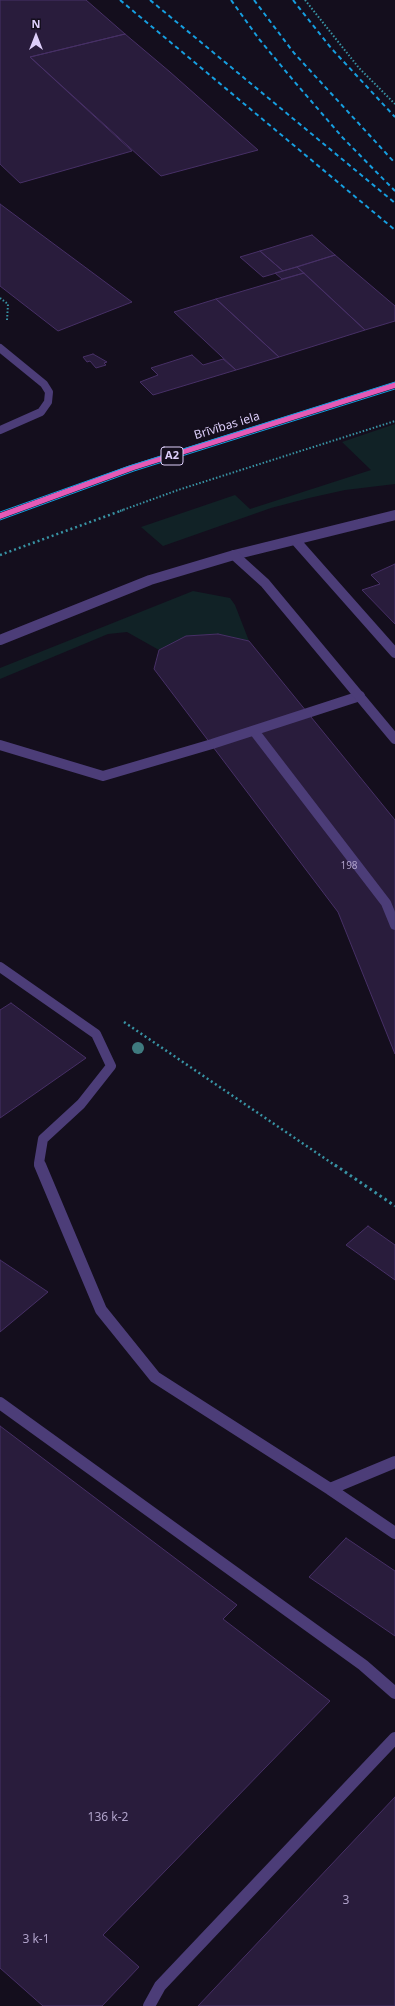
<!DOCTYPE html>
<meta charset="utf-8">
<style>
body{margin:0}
#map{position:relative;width:395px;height:2006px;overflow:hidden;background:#140e1d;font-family:"Noto Sans",sans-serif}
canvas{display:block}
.north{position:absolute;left:16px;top:16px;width:40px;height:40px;-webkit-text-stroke:3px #140e1d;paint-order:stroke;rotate:0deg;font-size:11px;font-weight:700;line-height:16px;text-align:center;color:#ddcefa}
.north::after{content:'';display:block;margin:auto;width:14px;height:18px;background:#ddcefa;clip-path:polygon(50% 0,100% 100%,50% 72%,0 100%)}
</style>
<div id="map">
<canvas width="395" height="2006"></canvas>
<div class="north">N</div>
</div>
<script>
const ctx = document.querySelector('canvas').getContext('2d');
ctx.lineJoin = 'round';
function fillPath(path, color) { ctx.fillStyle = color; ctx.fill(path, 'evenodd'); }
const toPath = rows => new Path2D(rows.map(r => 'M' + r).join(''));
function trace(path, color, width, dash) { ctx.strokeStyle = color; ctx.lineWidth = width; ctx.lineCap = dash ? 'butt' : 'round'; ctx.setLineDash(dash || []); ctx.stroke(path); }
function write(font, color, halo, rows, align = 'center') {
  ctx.font = font + ' "Noto Sans",sans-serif'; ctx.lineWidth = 4; ctx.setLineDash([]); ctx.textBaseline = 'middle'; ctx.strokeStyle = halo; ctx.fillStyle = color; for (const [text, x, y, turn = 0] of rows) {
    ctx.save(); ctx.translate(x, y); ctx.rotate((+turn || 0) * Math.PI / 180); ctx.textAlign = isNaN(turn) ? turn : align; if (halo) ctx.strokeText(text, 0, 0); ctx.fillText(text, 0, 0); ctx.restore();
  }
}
fillPath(toPath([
 [395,424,395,484,345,490,309,498,271,508,163,546,141,527,235,495,250,509,371,470,342,442],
 [193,591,230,598,235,605,249,641,218,634,187,636,159,650,127,632,108,634,0,679,0,668]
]), '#112226');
const building = toPath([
 [0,0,86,0,125,34,30,57,132,151,20,183,0,164,0,0],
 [125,34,170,72,258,150,161,176,30,57,125,34],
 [0,204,132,302,58,331,0,286,0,204],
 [312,235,335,255,283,271,260,251,312,235],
 [260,251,283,271,263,277,240,257,260,251],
 [335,255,395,306,395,321,365,330,297,267,335,255],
 [297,267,304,273,282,279,275,273,297,267],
 [304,273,365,330,279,357,216,299,304,273],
 [216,299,279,357,236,370,174,312,216,299],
 [93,354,107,362,104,363,106,365,96,368,90,361,87,362,83,357,93,354],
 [192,355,203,365,223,359,236,370,153,395,140,382,158,375,151,368,192,355],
 [395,564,395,624,362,590,380,584,371,575,395,564],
 [218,634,249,641,395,820,395,1054,338,912,154,669,159,650,186,636,218,634],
 [11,1003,86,1058,0,1118,0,1010,11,1003],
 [368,1226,395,1245,395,1280,346,1245,368,1226],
 [0,1260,48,1292,0,1332,0,1260],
 [0,1426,237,1605,223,1619,330,1701,103,1935,139,1967,102,2006,43,2006,0,1968,0,1426],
 [346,1538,395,1571,395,1636,309,1577,346,1538],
 [395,1797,395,2006,198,2006,395,1797]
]);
fillPath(building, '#291c3c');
trace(building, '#473066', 1);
trace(toPath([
 [305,0,359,68,395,104],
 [0,298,8,304,7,320],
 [120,511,178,490,395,421]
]), '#3893a4', 2, [1.5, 2]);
trace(toPath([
 [0,555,123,510],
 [124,1022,336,1166]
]), '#3893a4', 2.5, [2, 3]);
trace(toPath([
 [335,1165,395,1206]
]), '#3893a4', 3, [2.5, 3.5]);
trace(toPath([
 [295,540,395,653],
 [234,555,395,515],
 [254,731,386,903,395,925],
 [0,745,103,776,212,744,360,696],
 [0,967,96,1034,111,1066,81,1104,43,1139,39,1163,40,1166]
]), '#4c3d78', 10);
trace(toPath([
 [40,1165,101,1310,155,1377,330,1489,395,1533],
 [0,1403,363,1665,395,1693],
 [330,1489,395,1462],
 [149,2006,160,1986,395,1738]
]), '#4c3d78', 12);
trace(toPath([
 [0,640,150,580,234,555,265,583,395,739]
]), '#4c3d78', 10);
trace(toPath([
 [0,348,44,384,49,392,48,402,41,412,0,430]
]), '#4c3d78', 8);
fillPath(toPath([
 [395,382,395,388,134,470,0,519,0,513,128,466,395,382]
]), '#e45ab6');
trace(toPath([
 [0,512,129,466,395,382],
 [0,520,134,471,395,389]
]), '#169edf', 1);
trace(toPath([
 [120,0,395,230],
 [150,0,395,203],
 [231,0,259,39,293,80,343,138,395,191],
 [254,0,294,53,395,163],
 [293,0,331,48,395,117]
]), '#169edf', 2, [4.5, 3.5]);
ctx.fillStyle = '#3f7a7f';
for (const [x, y] of [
 [138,1048]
]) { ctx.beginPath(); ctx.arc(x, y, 6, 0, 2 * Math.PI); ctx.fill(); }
write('10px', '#b0a2ca', null, [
 ["198",349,866]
]);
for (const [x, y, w] of [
 [172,456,22]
]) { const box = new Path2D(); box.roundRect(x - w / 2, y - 9, w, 18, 3); ctx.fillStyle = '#140e1d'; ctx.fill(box); trace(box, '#ddcefa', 1); }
write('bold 11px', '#ddcefa', null, [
 ["A2",172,456]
]);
write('12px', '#ddcefa', '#140e1d', [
 ["Brīvības iela",227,426,-17]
]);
write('12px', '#b0a2ca', null, [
 ["136 k-2",108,1818],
 ["3",346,1901],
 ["3 k-1",36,1940]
]);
</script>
